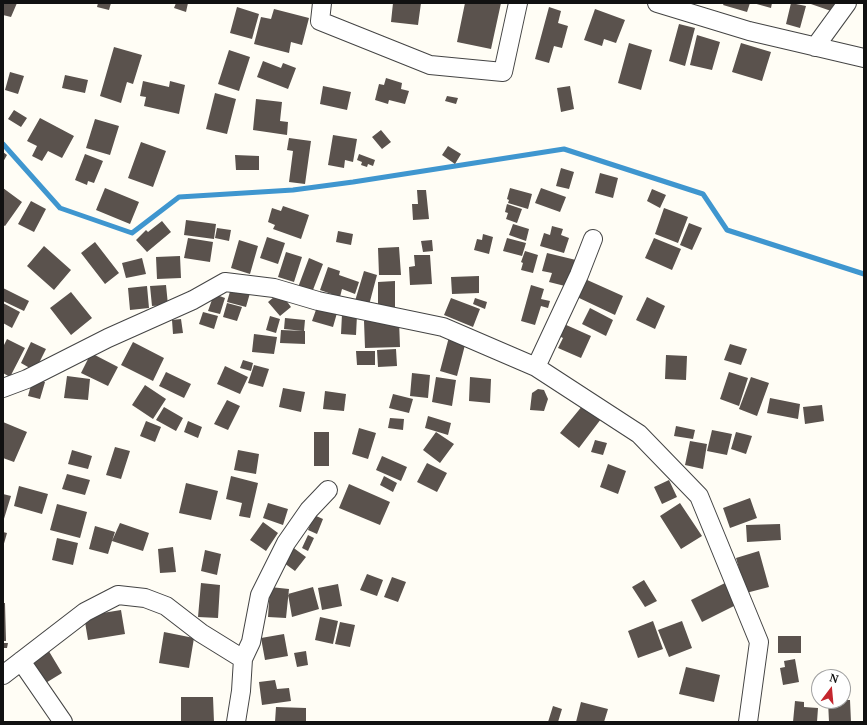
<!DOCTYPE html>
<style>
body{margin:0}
#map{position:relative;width:867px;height:725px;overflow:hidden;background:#fffdf5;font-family:"Noto Serif",serif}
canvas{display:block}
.frame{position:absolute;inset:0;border:4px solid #111;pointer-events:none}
.north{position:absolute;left:811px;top:669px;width:40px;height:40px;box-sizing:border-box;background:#fff;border:1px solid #a0a0a0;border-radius:50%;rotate:16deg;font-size:11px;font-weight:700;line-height:16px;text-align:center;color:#111}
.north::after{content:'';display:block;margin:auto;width:14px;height:18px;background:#c4262e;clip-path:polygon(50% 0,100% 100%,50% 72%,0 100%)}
</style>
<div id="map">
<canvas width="867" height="725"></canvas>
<div class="frame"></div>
<div class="north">N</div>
</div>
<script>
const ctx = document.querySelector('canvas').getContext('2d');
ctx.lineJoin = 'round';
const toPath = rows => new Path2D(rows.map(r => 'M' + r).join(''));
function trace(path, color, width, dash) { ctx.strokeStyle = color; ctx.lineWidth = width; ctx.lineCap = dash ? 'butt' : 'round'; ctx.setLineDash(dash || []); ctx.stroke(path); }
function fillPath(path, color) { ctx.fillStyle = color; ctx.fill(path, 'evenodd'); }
trace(toPath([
 [3,144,60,208,132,233,179,197,293,190,353,182,564,149,703,194,727,230,864,274]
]), '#3f96cf', 5);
fillPath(toPath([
 [3,3,17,3,11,17,3,15],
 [98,3,111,3,109,10,97,7],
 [176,3,188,3,186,12,174,8],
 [393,3,421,3,418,25,391,22],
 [465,3,501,3,491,49,457,42],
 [724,3,750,3,747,12,723,5],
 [753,3,772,3,771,8],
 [791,3,806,6,800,28,786,24],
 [808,3,837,3,834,12],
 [237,7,259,14,252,39,230,33],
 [549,7,561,11,558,23,568,26,562,48,554,46,549,63,535,59],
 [274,9,309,18,302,45,291,42,289,53,254,44,261,17,271,19],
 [595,9,625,20,616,43,604,39,602,46,584,40],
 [679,24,695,28,685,66,669,61],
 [697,35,720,42,712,70,690,65],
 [629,43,652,50,641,90,618,83],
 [741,43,771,52,762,81,732,72],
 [114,47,142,55,133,84,127,82,121,103,100,96],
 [229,50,250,57,239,91,218,84],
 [263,61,281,68,283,63,296,68,288,89,257,77],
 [10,72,24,76,18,94,5,90],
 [65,75,88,80,85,93,62,88],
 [386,78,402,83,401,89,409,91,405,104,389,100,388,104,375,100,379,84,384,85],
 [143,81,169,87,170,81,185,85,179,114,144,106,146,97,140,96],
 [323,86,351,92,347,110,320,104],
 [570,86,574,109,561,112,557,88],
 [215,93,236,99,227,134,206,129],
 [447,96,458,98,456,104,445,101],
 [256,99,282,102,280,121,288,122,287,135,253,130],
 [14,110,27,118,21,127,8,119],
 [40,118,74,136,62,158,48,151,42,161,32,156,37,146,27,141],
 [95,119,119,126,110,155,86,148],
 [381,130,391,142,382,149,372,137],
 [333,135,357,139,353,162,345,160,344,168,328,165],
 [289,138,311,141,305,184,289,182,293,151,287,150],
 [141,142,166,151,153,187,128,178],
 [448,146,461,154,455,164,442,155],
 [3,152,7,155,3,162],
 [85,154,103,161,94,183,88,181,87,185,75,180],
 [359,154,375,160,373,166,368,164,367,167,361,165,362,162,357,160],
 [235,155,259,156,259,170,236,170],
 [561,168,574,172,569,189,556,186],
 [600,173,618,178,613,198,595,193],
 [3,188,22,202,5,226,3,225],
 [105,188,139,202,130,224,96,210],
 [510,188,532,194,528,209,508,203,509,200,507,199],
 [541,188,566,197,560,212,535,203],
 [652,189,666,195,660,208,647,201],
 [417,190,426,190,429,219,413,220,412,204,418,204],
 [31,201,46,209,34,232,18,224],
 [507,204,522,209,517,223,506,219,508,213,505,212],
 [283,206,309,215,301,239,273,229,275,225,268,222,272,208,281,211],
 [664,208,688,217,678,243,655,234],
 [186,220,216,224,214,239,184,235],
 [162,221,171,232,147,252,136,240,146,230,148,232],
 [689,223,702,228,692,250,680,245],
 [513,224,529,229,526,241,509,235],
 [552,226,563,229,561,235,569,238,564,253,540,246,544,233,550,235],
 [217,228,231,230,229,241,215,238],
 [338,231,353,234,351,245,336,242],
 [483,234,493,237,489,254,474,250,477,239,482,240],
 [267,237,285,243,278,264,260,258],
 [188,238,213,242,210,262,184,258],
 [507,238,526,243,522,256,503,251],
 [654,238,681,249,672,270,645,258],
 [239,240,258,246,250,274,231,268],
 [432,240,433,251,423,252,421,241],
 [95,242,119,273,105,284,81,253],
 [44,246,71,270,54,290,27,266],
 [399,247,401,275,379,275,378,248],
 [525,251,538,255,533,273,521,270,523,263,521,262],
 [286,252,302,257,294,282,278,277],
 [547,253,576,260,569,287,549,282,552,273,542,271],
 [414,255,430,255,432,284,410,285,409,267,415,266],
 [180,256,181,278,157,279,156,257],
 [142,258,146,274,126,278,122,263],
 [309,258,323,264,311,295,297,290],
 [328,267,340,271,339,275,359,282,355,294,342,289,340,297,320,290],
 [364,271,377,275,369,305,355,301],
 [479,276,479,293,452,294,451,277],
 [585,279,623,296,615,315,577,297],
 [395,281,395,307,378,307,378,282],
 [166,285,168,305,152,306,150,286],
 [531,285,544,289,541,299,550,301,548,308,541,306,535,325,521,321],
 [147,286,149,308,130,310,128,288],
 [3,288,29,301,24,311,3,301],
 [231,288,250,293,246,307,227,302],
 [71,292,92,318,71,335,50,308],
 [280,292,291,307,280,316,268,302],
 [214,294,225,298,220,314,208,311],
 [647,297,665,306,655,329,636,320],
 [451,298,480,309,473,327,444,315],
 [475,298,487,302,485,309,473,304],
 [3,303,20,312,12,328,3,323],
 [227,303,242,307,237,321,223,317],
 [317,307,337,313,333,327,312,321],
 [590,308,613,320,606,336,582,324],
 [203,312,218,316,214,329,199,324],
 [342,314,357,315,356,335,341,334],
 [270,316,280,319,276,333,266,330],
 [285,318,305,320,304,331,284,329],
 [181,319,183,333,173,334,172,320],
 [399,320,400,347,365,348,364,321],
 [564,324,591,336,581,358,558,348,563,338,559,336],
 [281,330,305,331,305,344,280,343],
 [254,334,277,337,274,354,252,352],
 [449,337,466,341,457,376,440,371],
 [7,339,25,348,10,377,3,373,3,347],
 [31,342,46,349,35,371,21,363],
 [133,342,164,358,153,381,121,365],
 [730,344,747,349,741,365,724,360],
 [396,349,397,366,378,367,377,350],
 [356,351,375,351,375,365,357,365],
 [91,353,118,367,108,386,81,373],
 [666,355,687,356,686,380,665,379],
 [243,360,253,363,251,371,240,368],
 [254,365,269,369,263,387,248,383],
 [225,366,248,377,240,394,217,384],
 [166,372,191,384,184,398,159,386],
 [729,372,748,378,739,406,720,399],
 [412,373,430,375,428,398,410,396],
 [67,376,90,379,88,400,64,398],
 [436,377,456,380,452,406,432,402],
 [470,377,491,379,490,403,469,401],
 [751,377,769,383,757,416,739,409],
 [33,378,45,382,40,399,28,396],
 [145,385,166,399,153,419,132,405],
 [283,388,305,392,301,412,279,407],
 [538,389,544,390,548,399,544,411,530,410,532,393],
 [325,391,346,394,344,411,323,409],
 [393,394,413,399,409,413,389,408],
 [770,398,800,404,798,419,767,413],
 [227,400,240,406,228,430,214,424],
 [583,405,601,419,579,448,560,433],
 [822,405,824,421,805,424,803,407],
 [164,407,183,418,176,431,156,420],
 [428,416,451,423,448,435,425,428],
 [390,418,404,419,403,430,388,428],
 [146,421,161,427,155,442,140,436],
 [188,421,202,427,198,438,184,432],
 [3,422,27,432,14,462,3,458],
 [676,426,695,430,693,439,674,436],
 [359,428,376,433,368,459,352,454],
 [712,430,732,434,727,455,707,451],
 [314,432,329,432,329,466,314,466],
 [436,432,454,444,440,463,423,450],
 [736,432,752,436,746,454,731,449],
 [595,440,607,443,603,455,591,452],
 [690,441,707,444,703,469,685,465],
 [115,447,130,451,121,479,106,475],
 [72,450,92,456,88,469,68,464],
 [238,450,259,454,256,474,234,470],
 [382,456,407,467,401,481,376,470],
 [427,463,447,473,437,492,417,482],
 [608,464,626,471,618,494,600,487],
 [67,474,90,480,85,495,62,489],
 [231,476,258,483,250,518,239,516,242,503,226,499],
 [384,476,397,483,393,492,380,485],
 [669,480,677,497,662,504,654,487],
 [186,483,218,491,211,520,179,513],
 [349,484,390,502,380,525,339,508],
 [19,486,48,494,42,514,14,506],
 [3,494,11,496,3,522],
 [750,498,757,518,730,528,723,508],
 [268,503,288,509,283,525,263,518],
 [680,503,702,536,681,549,660,516],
 [57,504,87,512,80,538,50,530],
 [314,515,323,519,317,534,308,530],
 [263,522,278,533,266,551,250,540],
 [120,523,149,533,143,551,112,541,108,554,89,549,95,526,115,532,112,541],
 [780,524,781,540,747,542,746,525],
 [3,532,7,533,3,547],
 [308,535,314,538,308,551,302,548],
 [57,538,78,543,73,565,52,560],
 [291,546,306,557,295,571,280,560],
 [173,547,176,572,160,573,158,549],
 [205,550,221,554,217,575,201,571],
 [759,551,769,587,746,593,736,558],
 [367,574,383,580,377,596,360,590],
 [392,577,406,582,398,602,384,597],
 [644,580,657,601,645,607,632,587],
 [727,582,738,604,702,622,691,600],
 [201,583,220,585,218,618,198,617],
 [338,584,342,606,322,610,318,588],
 [270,587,289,589,286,618,268,617],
 [313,587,319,609,292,617,288,594],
 [3,603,5,603,6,641,3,641],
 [121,610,125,634,88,640,84,616],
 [320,617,338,621,333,644,315,640],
 [653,621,663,649,638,658,628,631],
 [682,621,692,648,669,657,658,630],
 [340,622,355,625,350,647,335,644],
 [164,632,194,638,189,668,159,663],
 [284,634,288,656,265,660,261,638],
 [778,636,801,636,801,653,778,653],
 [3,643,8,643,7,648,3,648],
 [47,648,62,673,44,684,28,659],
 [306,651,308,665,297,667,294,653],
 [795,659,799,682,783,685,780,668,785,667,784,661],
 [686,667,720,675,714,702,679,694],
 [275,680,277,689,289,688,291,701,262,705,259,682],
 [181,697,213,697,214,722,181,722],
 [843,700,850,700,851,722,829,722,828,701,843,701],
 [795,701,804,702,804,707,818,708,817,722,793,722],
 [581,702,608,709,604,722,576,722],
 [553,706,562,709,558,722,548,722],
 [276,707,306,708,306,722,275,722]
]), '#5a524d');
const minor = toPath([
 [322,3,320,21,430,65,503,72,518,3],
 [657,3,749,31,864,58],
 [815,47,847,3],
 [536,367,579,275,593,239],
 [3,388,27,379,108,338,193,300,225,282,274,288,318,301,443,327,536,367,639,434,699,496,759,642,748,722],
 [21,661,63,722],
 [3,675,85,612,118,595,145,598,166,606,201,633,243,659],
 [236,722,241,691,243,659,251,642,260,595,286,543,309,510,328,490]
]);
trace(minor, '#444', 20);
trace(minor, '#fff', 18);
</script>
